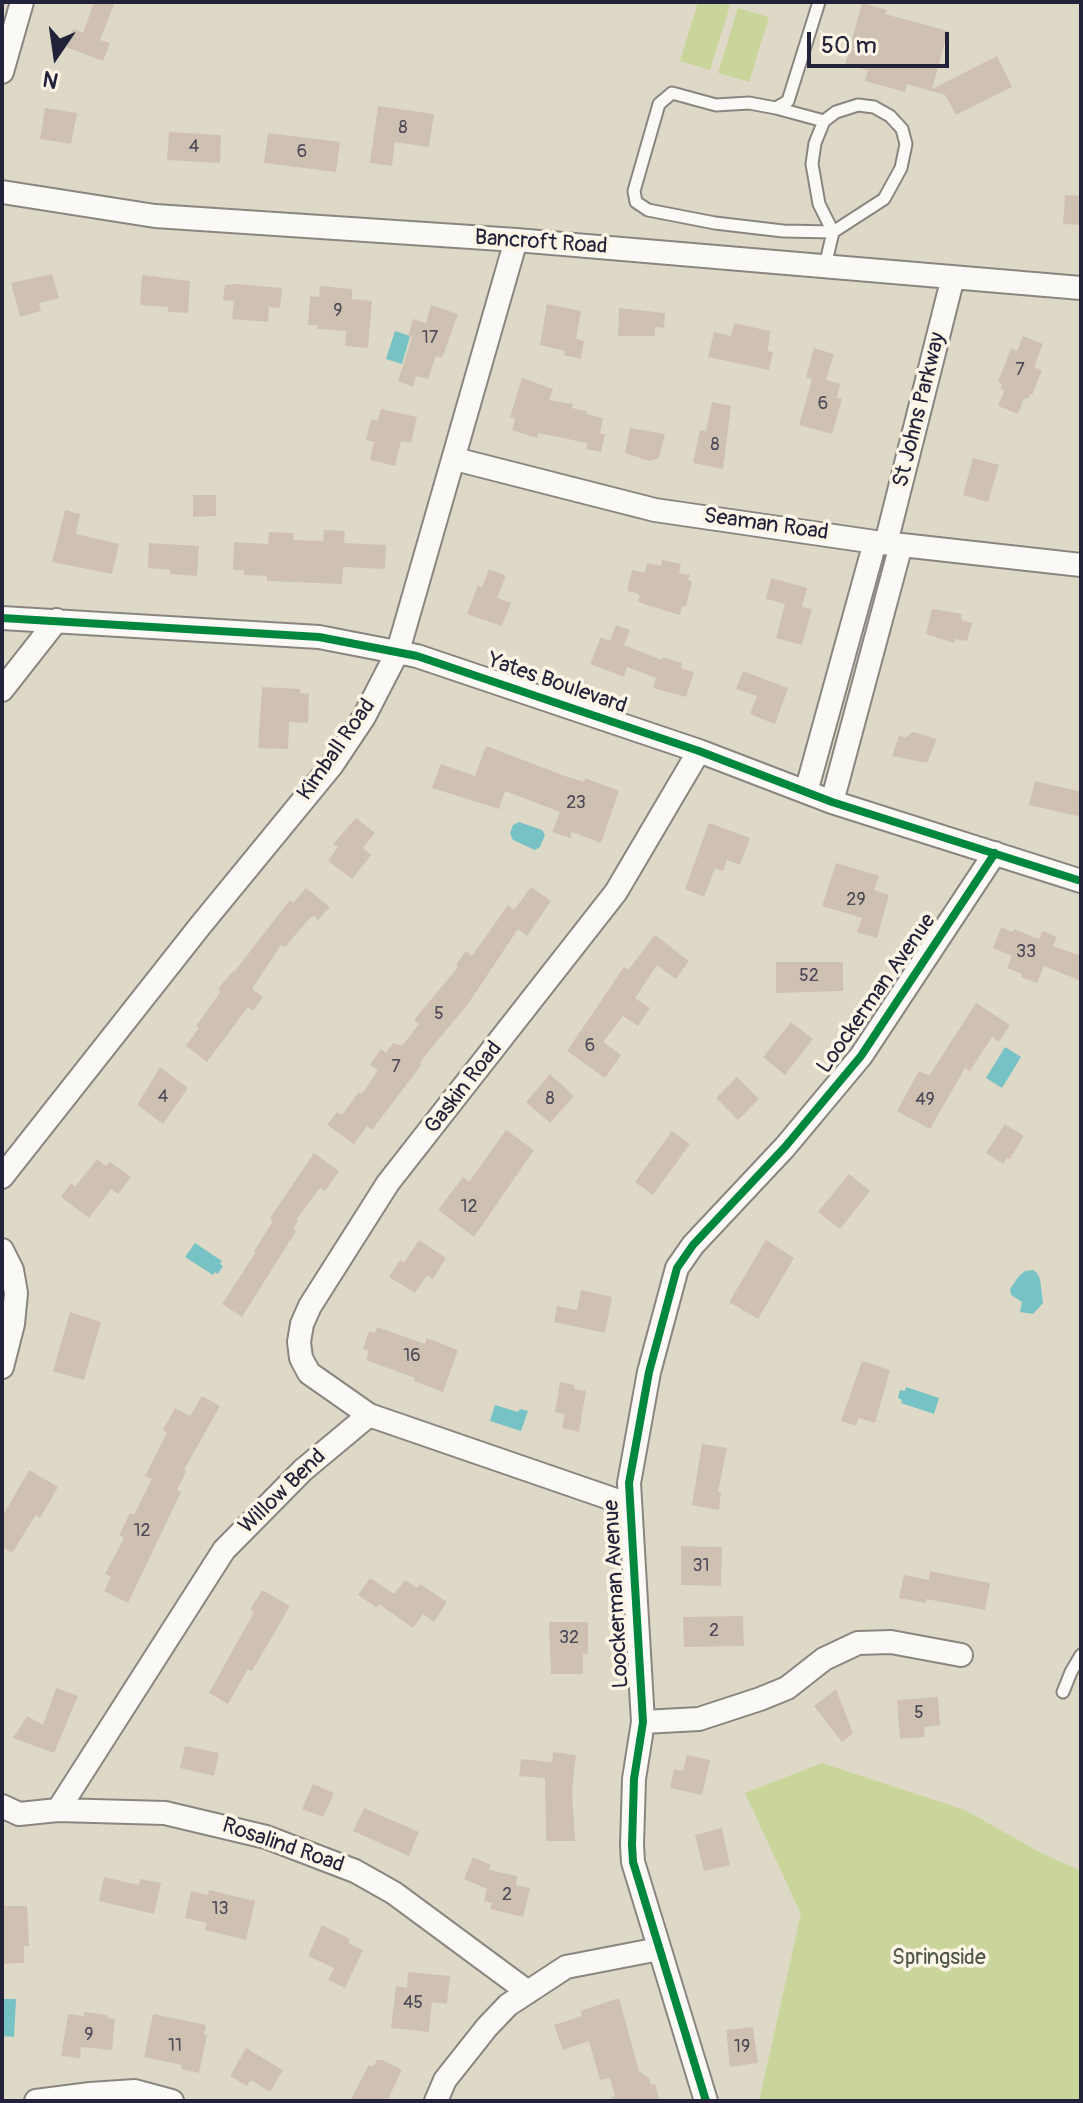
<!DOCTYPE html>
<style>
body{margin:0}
#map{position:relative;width:1083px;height:2103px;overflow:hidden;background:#ded9c6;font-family:Pangolin,sans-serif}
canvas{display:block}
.frame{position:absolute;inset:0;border:4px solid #22223b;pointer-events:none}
.north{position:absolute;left:16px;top:16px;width:80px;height:80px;-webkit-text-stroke:6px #fcf5e5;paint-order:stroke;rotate:193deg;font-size:22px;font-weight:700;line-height:32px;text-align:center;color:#22223b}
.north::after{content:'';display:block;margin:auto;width:28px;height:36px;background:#22223b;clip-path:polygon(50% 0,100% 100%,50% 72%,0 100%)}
.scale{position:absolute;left:807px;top:32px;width:142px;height:36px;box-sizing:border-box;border:4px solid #22223b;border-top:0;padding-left:10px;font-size:24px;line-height:28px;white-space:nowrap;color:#22223b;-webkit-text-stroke:6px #fcf5e5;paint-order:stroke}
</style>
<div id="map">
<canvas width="1083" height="2103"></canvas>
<div class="frame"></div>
<div class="north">N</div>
<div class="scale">50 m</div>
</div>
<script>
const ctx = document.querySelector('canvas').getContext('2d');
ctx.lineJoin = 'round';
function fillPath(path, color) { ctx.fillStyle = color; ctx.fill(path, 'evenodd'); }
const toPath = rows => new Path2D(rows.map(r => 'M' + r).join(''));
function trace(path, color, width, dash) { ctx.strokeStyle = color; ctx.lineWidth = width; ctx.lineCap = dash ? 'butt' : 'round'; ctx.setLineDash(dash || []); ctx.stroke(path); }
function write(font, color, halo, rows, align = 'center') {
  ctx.font = font + ' Pangolin,sans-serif'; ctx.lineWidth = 7; ctx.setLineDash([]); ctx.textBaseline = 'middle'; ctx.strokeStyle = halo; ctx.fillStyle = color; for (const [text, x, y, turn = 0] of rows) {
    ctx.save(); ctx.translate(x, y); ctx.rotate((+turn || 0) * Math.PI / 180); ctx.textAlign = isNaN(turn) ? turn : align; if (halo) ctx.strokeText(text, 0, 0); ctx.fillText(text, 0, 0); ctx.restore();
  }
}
fillPath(toPath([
 [698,2,721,2,730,5,710,70,680,61],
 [738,8,769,17,749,82,718,73],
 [822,1763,965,1810,1039,1852,1081,1871,1081,2101,759,2101,801,1914,745,1793]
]), '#cad59b');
fillPath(toPath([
 [395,331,410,336,402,364,386,359],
 [519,822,542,830,545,835,540,847,535,850,513,840,510,833,513,825],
 [1005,1047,1021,1057,1002,1088,986,1078],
 [195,1243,222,1261,220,1264,223,1266,218,1274,215,1272,213,1275,185,1257],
 [1033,1270,1037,1273,1040,1279,1043,1303,1033,1314,1020,1312,1022,1302,1011,1295,1010,1289,1019,1276,1025,1271],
 [906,1387,939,1398,934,1414,901,1403,902,1400,898,1398,900,1390,905,1391],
 [495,1405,518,1412,520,1409,528,1411,521,1431,490,1421],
 [2,1999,16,1999,14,2037,2,2036]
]), '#77c2c5');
fillPath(toPath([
 [94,2,115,2,100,40,110,43,103,61,66,47,73,29,83,33],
 [862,3,887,10,885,14,948,31,932,89,997,56,1012,87,956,115,945,95,907,84,905,92,865,81,868,70,845,65],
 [378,106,434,114,429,147,395,142,392,166,370,163],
 [45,108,77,113,71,144,40,139],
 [169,132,221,135,220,163,167,160],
 [268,133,340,142,336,172,264,163],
 [1065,195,1081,196,1081,225,1063,224],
 [52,274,59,298,39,303,41,311,20,317,11,283],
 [142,275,190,281,188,313,168,312,168,307,140,305],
 [235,284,282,288,280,308,269,307,268,322,232,319,234,301,223,300,225,285],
 [320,286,352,289,352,299,372,301,368,348,345,346,346,331,317,329,317,325,308,325,310,296,319,297],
 [547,304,581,311,576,339,584,341,581,359,564,355,565,351,540,345],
 [431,305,458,314,442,358,436,356,428,379,416,376,413,387,398,381,412,337,408,336,413,319,426,323],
 [619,308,665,313,664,328,655,327,655,336,618,336],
 [734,323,770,331,768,351,773,352,769,370,708,357,714,332,731,336],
 [1023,336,1043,344,1034,367,1042,370,1032,395,1030,394,1028,399,1024,398,1018,414,998,406,1004,391,1000,389,1002,384,998,382,1011,348,1017,351],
 [814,348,834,354,826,380,840,384,837,398,842,399,832,434,799,425,812,379,806,377],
 [522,378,553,389,549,400,573,404,572,408,587,411,586,414,603,418,600,433,605,435,601,452,586,449,587,443,538,433,537,438,512,430,515,419,510,417],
 [712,402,731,406,723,469,693,463,700,430,706,431],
 [381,409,417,417,411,443,401,441,395,466,370,460,374,442,366,440,371,419,378,421],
 [630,428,665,434,659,458,649,461,625,453],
 [973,458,999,465,988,502,963,495],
 [193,495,216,495,216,516,193,517],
 [65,510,80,514,76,534,119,544,112,574,52,562],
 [324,530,345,531,344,543,386,545,385,569,343,567,342,584,267,581,267,576,244,575,244,570,233,570,234,542,268,544,269,532,294,533,293,540,323,541],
 [149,543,199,546,197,576,170,574,170,570,148,568],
 [662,560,681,564,679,573,690,575,688,580,692,581,686,607,682,606,680,615,644,604,638,601,640,596,636,593,627,591,632,570,645,573,647,563,661,566],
 [489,569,506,576,497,598,511,603,502,626,467,614,478,585,482,587],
 [771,578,807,588,802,607,812,609,802,645,776,638,785,604,766,599],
 [932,609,962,614,961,620,972,623,967,641,955,639,954,643,926,634],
 [616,625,630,630,624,645,662,660,663,657,682,663,681,668,694,672,686,697,653,688,656,678,627,667,624,677,590,664,601,637,610,641],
 [743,671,788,688,775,724,750,714,757,696,736,689],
 [262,687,300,689,300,693,309,694,308,723,289,722,288,749,258,748],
 [913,732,937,739,927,763,892,756,899,735,905,738],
 [486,746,565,776,584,782,585,778,619,791,601,843,572,832,570,838,552,832,560,812,505,791,499,809,432,788,441,764,475,776],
 [1035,781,1081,792,1081,817,1029,805],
 [356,818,375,833,363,848,371,855,352,879,328,861,338,847,333,844],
 [709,823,750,838,740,865,727,860,723,871,715,868,704,897,685,889],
 [836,863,879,876,874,890,889,895,877,938,857,932,862,918,822,906],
 [531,887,551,901,527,936,518,929,468,1004,429,1051,420,1063,422,1064,372,1130,367,1126,354,1144,327,1125,337,1112,342,1115,359,1092,362,1094,378,1070,370,1065,381,1049,386,1053,393,1043,402,1046,419,1024,414,1020,458,967,456,965,466,951,472,956,508,905,514,910],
 [306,888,330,907,318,920,314,916,309,919,285,947,281,945,252,989,263,997,253,1011,248,1007,207,1062,186,1046,199,1028,196,1026,221,991,218,989,233,971,234,972,290,900,293,903],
 [1001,927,1012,932,1014,929,1039,939,1043,931,1057,937,1053,946,1081,956,1081,981,1044,966,1037,983,1021,977,1022,974,1007,968,1012,956,993,948],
 [655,935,689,961,676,979,657,965,635,998,650,1008,638,1026,623,1016,603,1042,621,1055,605,1078,567,1051,624,967,628,970],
 [776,962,843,962,843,991,776,993],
 [976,1003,1010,1025,999,1042,992,1037,970,1071,965,1068,930,1129,897,1111,919,1071,929,1076],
 [791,1022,813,1039,785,1075,763,1057],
 [160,1067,188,1088,163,1124,137,1105],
 [550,1074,574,1096,550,1123,526,1102],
 [737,1077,759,1099,738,1120,716,1098],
 [1005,1124,1024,1136,1010,1159,1007,1158,1003,1164,986,1153],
 [506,1130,534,1150,474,1237,438,1210,463,1177,469,1182],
 [672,1131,690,1144,653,1195,635,1182],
 [314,1153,339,1171,325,1191,320,1188,296,1220,298,1221,293,1229,296,1231,242,1317,222,1304,256,1252,254,1251,273,1221,270,1218],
 [97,1159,106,1166,110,1162,131,1177,118,1194,111,1189,89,1218,61,1197,71,1183,75,1187],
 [849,1174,870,1191,840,1229,818,1212],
 [419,1240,446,1258,433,1279,427,1275,415,1293,389,1277,400,1260,404,1263],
 [766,1240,794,1258,758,1319,729,1302],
 [581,1290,612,1297,605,1333,554,1322,557,1306,577,1310],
 [70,1312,101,1322,84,1380,53,1371],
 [377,1327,425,1344,427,1338,458,1350,443,1392,414,1381,415,1378,366,1360,369,1351,363,1349,369,1331,375,1333],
 [862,1361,890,1370,875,1423,859,1418,856,1426,841,1421],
 [560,1382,575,1385,574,1389,586,1391,579,1432,562,1428,565,1414,555,1412],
 [202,1396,220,1406,184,1470,186,1472,177,1490,181,1492,128,1603,104,1591,111,1577,105,1574,124,1538,119,1535,130,1513,134,1515,152,1479,145,1476,167,1433,163,1430,175,1408,190,1416],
 [702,1444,727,1448,718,1492,721,1492,719,1510,692,1505],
 [29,1470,58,1487,40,1518,36,1515,12,1553,2,1546,2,1517],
 [681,1546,722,1547,721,1586,681,1585],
 [930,1571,990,1583,985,1610,926,1599,926,1603,899,1598,904,1575,929,1580],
 [370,1578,394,1594,405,1580,417,1588,420,1584,447,1602,434,1622,423,1614,413,1628,379,1604,377,1608,358,1595],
 [262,1590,290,1606,252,1671,248,1669,228,1704,209,1693,254,1612,250,1610],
 [743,1616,744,1646,684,1647,683,1617],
 [549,1622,588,1622,588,1654,583,1654,583,1674,551,1674],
 [56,1688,78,1696,54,1753,13,1738,27,1716,43,1725],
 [836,1689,853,1733,842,1742,814,1706],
 [938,1697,940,1725,924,1727,925,1737,900,1739,897,1700],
 [185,1746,219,1753,214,1776,180,1768],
 [553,1752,576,1755,572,1791,575,1841,546,1841,545,1778,519,1776,521,1759,552,1762],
 [687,1755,710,1760,702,1795,670,1788,674,1769,683,1771],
 [313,1784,334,1793,323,1817,302,1809],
 [364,1808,419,1832,409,1856,353,1831],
 [722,1828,730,1865,704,1871,695,1835],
 [473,1857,491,1865,489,1870,517,1876,516,1885,530,1888,523,1917,490,1909,492,1903,484,1901,487,1889,464,1879],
 [104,1877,139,1885,140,1879,161,1883,154,1914,99,1901],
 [209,1890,255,1901,246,1940,205,1930,207,1923,185,1918,191,1891,208,1895],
 [2,1906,27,1906,29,1946,24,1946,24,1963,2,1964],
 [322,1925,350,1939,348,1943,363,1950,345,1988,328,1980,334,1968,308,1956],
 [408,1972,450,1976,447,2004,432,2002,429,2032,391,2028,396,1986,407,1988],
 [619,1998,639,2071,649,2078,651,2085,655,2084,660,2101,612,2101,612,2097,615,2096,610,2078,600,2080,589,2041,563,2050,554,2025,582,2016,580,2011],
 [84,2012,108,2015,107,2018,115,2019,112,2050,81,2047,80,2058,61,2056,68,2014,84,2016],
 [153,2014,206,2025,204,2035,207,2035,199,2073,181,2069,182,2065,144,2057],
 [753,2027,758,2063,730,2067,726,2030],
 [246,2048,283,2070,270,2092,251,2080,247,2086,230,2076],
 [377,2060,383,2060,402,2070,387,2101,350,2101,369,2065,373,2067]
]), '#cfc1b2');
const lane = toPath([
 [819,2,788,101,776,108,749,103,716,105,672,93,659,104,634,191,636,202,648,210,715,223,783,231,833,232,819,204,812,164,815,143,824,121,836,112,858,105,874,107,890,116,902,129,906,144,901,168,884,199,833,232,825,266],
 [776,108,824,121],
 [1063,1692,1071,1672,1081,1655]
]);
const street = toPath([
 [2,72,22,2],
 [2,192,155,216,516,240,1081,288],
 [455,459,655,510,875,542,1081,565],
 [886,543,953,277],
 [2,618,319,637,417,656,699,751,832,802,1081,881],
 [2,690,57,620],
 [806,792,875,542],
 [832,802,901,545],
 [2,1177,200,926,332,765,364,717,398,651,516,240],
 [2,1250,12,1270,16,1293,13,1324,2,1367],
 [369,1415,309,1373,301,1358,299,1342,302,1324,310,1306,388,1183,616,892,699,751],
 [643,1722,699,1719,760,1699,787,1688,824,1659,858,1643,891,1642,961,1655],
 [2,1806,19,1814,58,1810,165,1813,266,1837,355,1871,394,1893,528,1992],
 [58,1810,224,1550,303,1470,369,1415,630,1505],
 [36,2101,90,2094,135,2091,172,2101],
 [436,2101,445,2080,487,2027,508,2005,566,1967,659,1949],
 [706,2101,633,1862,632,1845,634,1779,643,1722,629,1483,649,1372,677,1268,693,1245,785,1147,861,1056,995,853]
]);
trace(lane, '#898681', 15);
trace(street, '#898681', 26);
trace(lane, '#faf9f6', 11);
trace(street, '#faf9f6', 22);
trace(toPath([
 [2,618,319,637,417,656,699,751,832,802,1081,881],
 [706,2101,633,1862,632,1845,634,1779,643,1722,629,1483,649,1372,677,1268,693,1245,785,1147,861,1056,995,853]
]), '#00873e', 8);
write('18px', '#4d4a59', null, [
 ["8",403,128],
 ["4",194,147],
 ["6",302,152],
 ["9",338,311],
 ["17",430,338],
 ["7",1020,370],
 ["6",823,404],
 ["8",715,445],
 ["23",576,803],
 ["29",856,900],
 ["33",1026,952],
 ["52",809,976],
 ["5",439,1014],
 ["6",590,1046],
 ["7",396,1067],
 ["4",163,1097],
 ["8",550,1099],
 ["49",925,1100],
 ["12",469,1207],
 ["16",412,1356],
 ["12",142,1531],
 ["31",701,1566],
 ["2",714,1631],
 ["32",569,1638],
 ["5",919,1713],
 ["2",507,1895],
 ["13",220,1909],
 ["45",413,2003],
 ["9",89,2035],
 ["11",175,2046],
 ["19",742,2047]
]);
write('22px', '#22223b', '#fcf5e5', [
 ["Bancroft Road",541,243,4],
 ["St Johns Parkway",920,410,-76],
 ["Seaman Road",766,525,8],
 ["Yates Boulevard",557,684,19],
 ["Kimball Road",337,750,-55],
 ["Loockerman Avenue",877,994,-55],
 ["Gaskin Road",464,1088,-52],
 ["Willow Bend",283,1492,-44],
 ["Loockerman Avenue",617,1594,-93],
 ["Rosalind Road",283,1846,19]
]);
write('22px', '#50574d', '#fcf5e5', [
 ["Springside",939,1958]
]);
</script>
